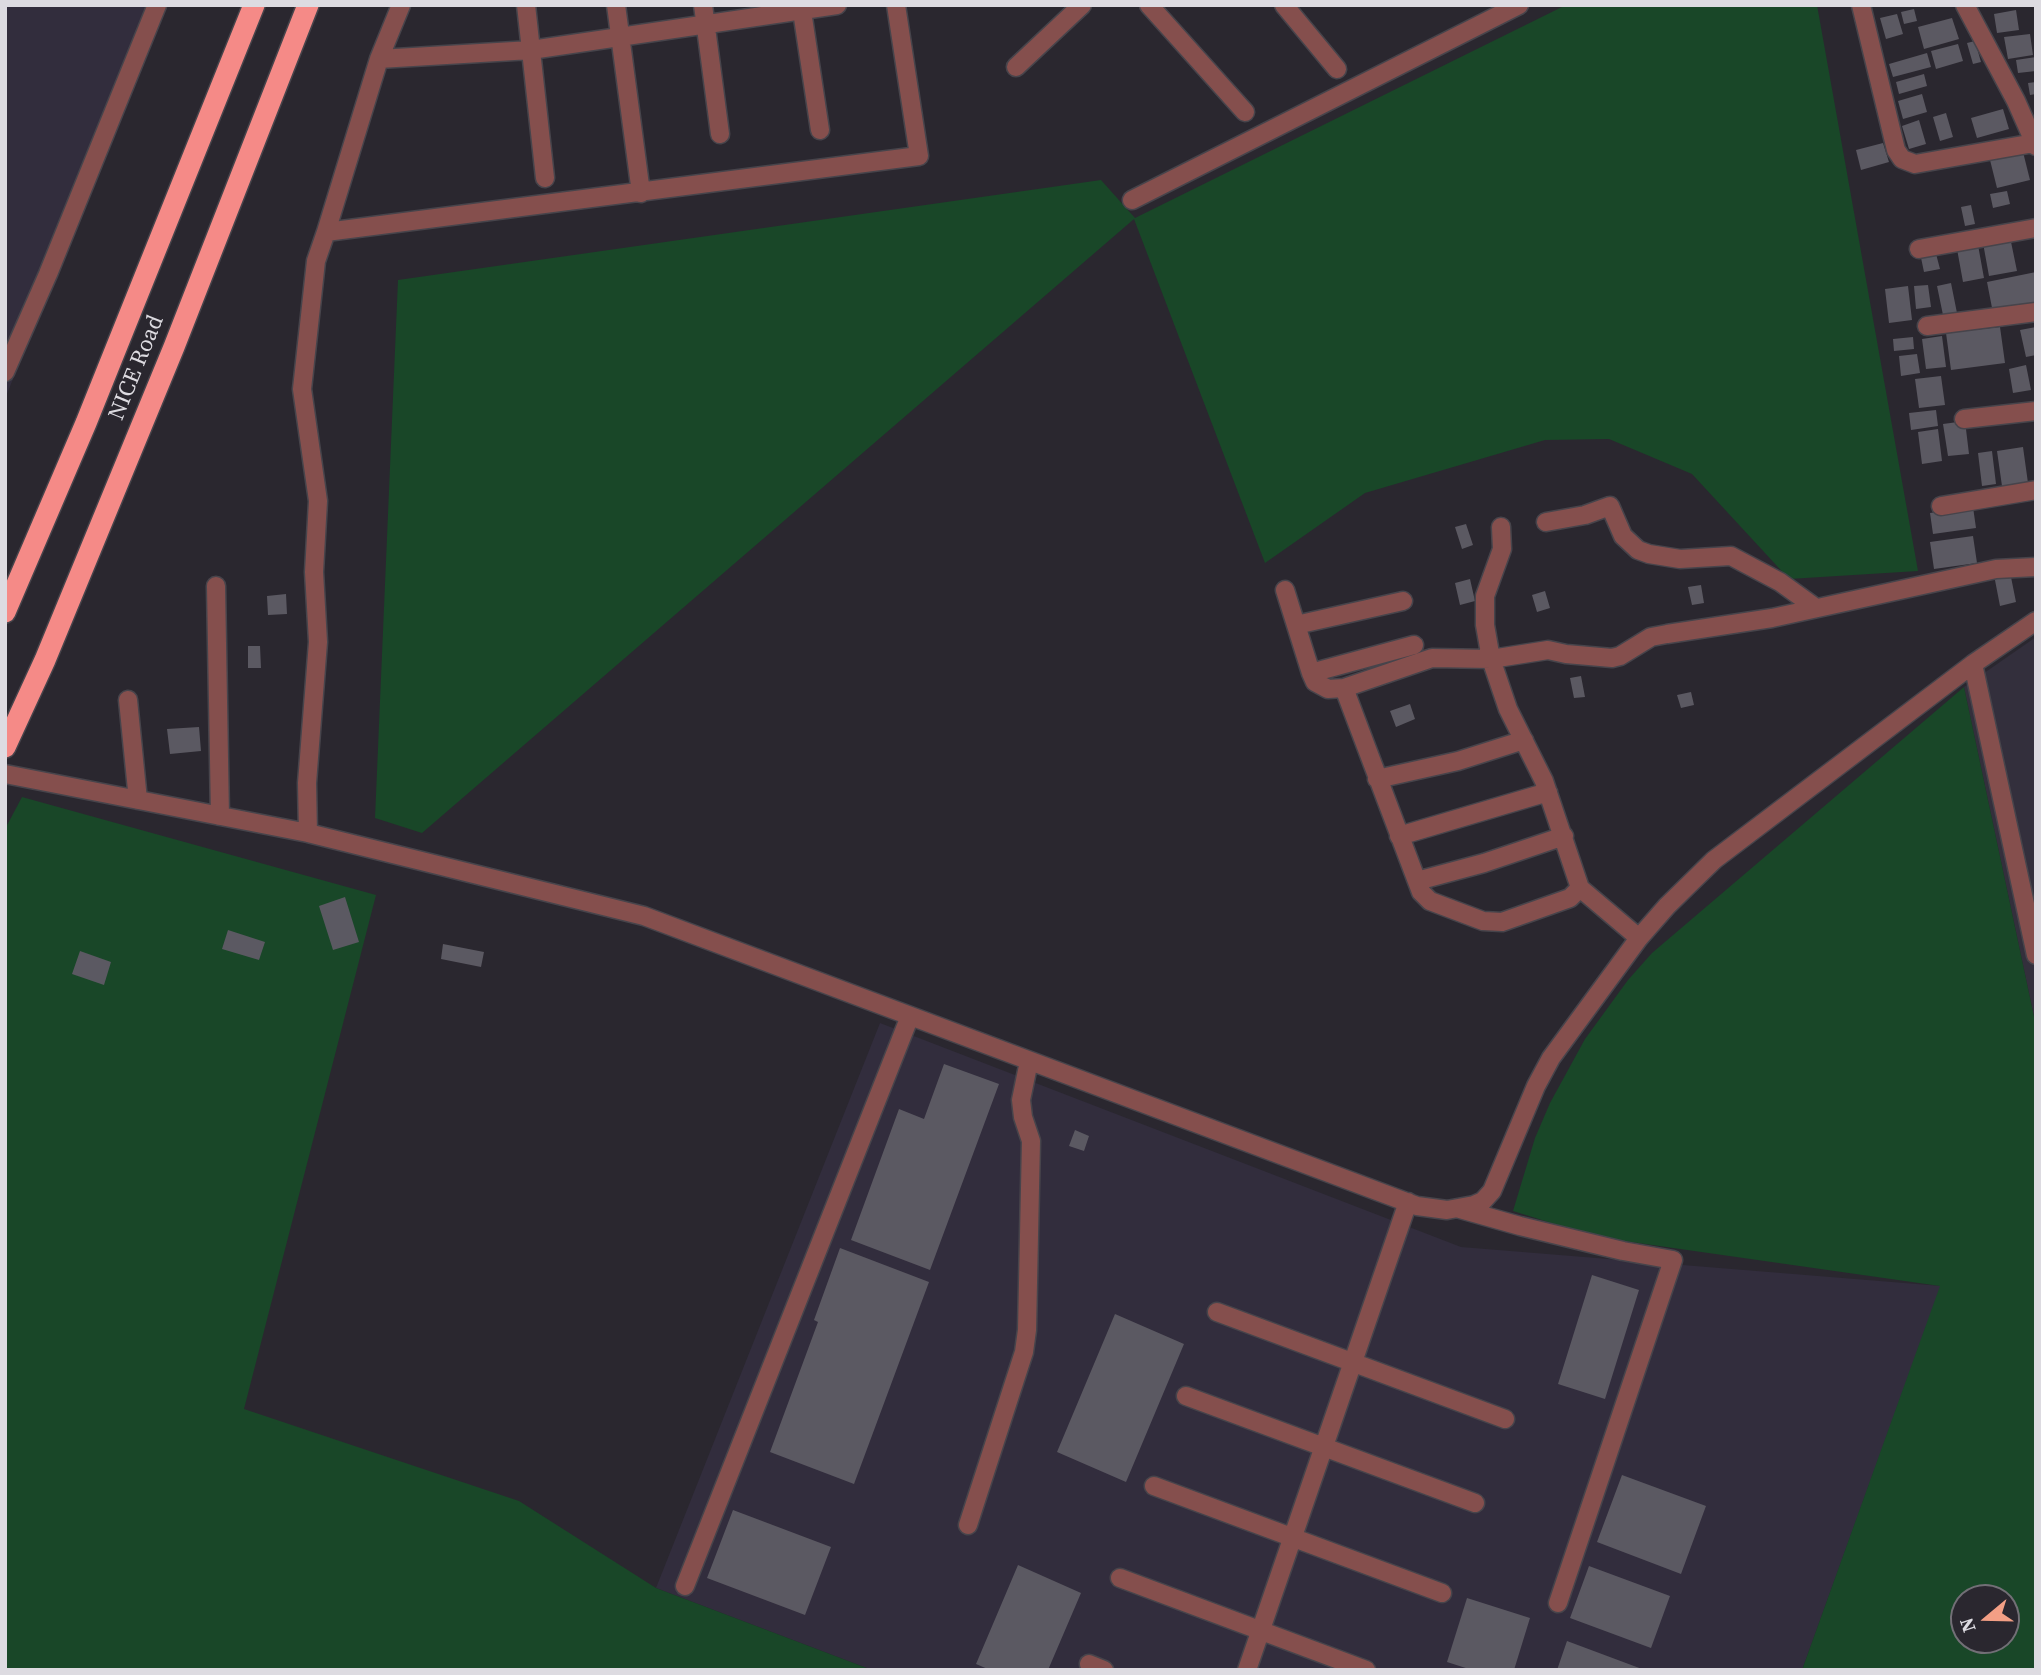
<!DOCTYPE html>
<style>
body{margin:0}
#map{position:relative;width:2041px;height:1675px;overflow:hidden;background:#2a272f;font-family:"Source Serif 4",serif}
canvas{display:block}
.frame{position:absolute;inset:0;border:7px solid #dddbe1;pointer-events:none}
.north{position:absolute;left:1950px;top:1584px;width:70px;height:70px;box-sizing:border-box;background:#2a272f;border:2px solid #726f76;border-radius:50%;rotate:251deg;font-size:19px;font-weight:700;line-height:28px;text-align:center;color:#dddbe1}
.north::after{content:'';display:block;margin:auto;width:24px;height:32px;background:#f39f85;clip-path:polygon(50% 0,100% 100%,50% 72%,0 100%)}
</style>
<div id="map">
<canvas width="2041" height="1675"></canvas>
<div class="frame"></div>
<div class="north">N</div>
</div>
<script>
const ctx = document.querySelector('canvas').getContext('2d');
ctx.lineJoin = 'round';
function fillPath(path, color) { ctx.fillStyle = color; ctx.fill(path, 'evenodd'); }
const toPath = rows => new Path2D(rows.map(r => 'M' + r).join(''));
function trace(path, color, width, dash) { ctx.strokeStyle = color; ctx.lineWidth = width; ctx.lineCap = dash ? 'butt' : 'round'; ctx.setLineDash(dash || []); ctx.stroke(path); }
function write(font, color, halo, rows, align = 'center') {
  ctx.font = font + ' "Source Serif 4",serif'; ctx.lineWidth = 5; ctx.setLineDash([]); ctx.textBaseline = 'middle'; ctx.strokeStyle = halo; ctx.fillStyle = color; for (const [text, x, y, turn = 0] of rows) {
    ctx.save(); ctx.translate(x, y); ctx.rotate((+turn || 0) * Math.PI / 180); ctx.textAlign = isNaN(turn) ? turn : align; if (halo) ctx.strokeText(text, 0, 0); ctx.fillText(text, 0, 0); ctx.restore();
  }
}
fillPath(toPath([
 [2036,637,2036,1026,1964,687]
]), '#332f3c');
fillPath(toPath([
 [5,5,162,5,5,399],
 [880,1023,1461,1247,1941,1286,1802,1670,872,1670,656,1588]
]), '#322d3d');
fillPath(toPath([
 [1566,5,1817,5,1918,571,1789,579,1692,474,1609,439,1545,440,1365,493,1265,563,1134,219,422,833,375,818,398,280,1101,180,1135,218],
 [1964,687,2036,1026,2036,1670,1802,1670,1940,1286,1596,1237,1513,1211,1535,1138,1550,1103,1585,1039,1628,980,1652,953],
 [1964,1598,2006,1598,2006,1640,1964,1640],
 [22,797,376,895,244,1409,519,1501,656,1588,872,1670,5,1670,5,829]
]), '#194728');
fillPath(toPath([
 [1914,9,1917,21,1904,24,1901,12],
 [2016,10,2019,30,1997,33,1994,14],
 [1897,14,1903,34,1886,39,1880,18],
 [1952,18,1959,39,1924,49,1918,27],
 [2030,34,2033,55,2008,59,2004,37],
 [1975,41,1981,62,1973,64,1967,43],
 [1958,44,1963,61,1936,69,1931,51],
 [1927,53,1931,67,1893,77,1889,64],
 [2036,57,2036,71,2018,73,2016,60],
 [1924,74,1927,86,1899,94,1896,82],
 [2036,82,2036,94,2030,95,2028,83],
 [1922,94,1927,112,1903,119,1898,101],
 [2003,109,2009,129,1977,138,1971,118],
 [1946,113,1953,137,1940,141,1933,117],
 [1919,120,1926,144,1909,149,1902,126],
 [1883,143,1889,162,1861,170,1856,150],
 [2022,148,2030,180,1997,188,1989,156],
 [2007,191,2010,204,1993,208,1990,194],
 [1971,205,1975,224,1965,226,1961,207],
 [2010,237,2017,271,1989,276,1983,243],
 [1978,245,1984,278,1963,282,1957,249],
 [1935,250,1940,269,1924,272,1920,253],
 [2036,272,2036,305,1993,313,1987,282],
 [1951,283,1957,313,1943,315,1937,286],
 [1928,285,1931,307,1916,309,1914,286],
 [1908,286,1912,320,1889,323,1885,289],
 [2000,327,2005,363,1951,370,1946,333],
 [2036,327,2036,355,2026,357,2020,330],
 [1942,336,1946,367,1926,369,1922,339],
 [1913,337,1914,349,1894,351,1893,339],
 [1917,354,1920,373,1901,376,1899,356],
 [2026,365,2031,390,2013,393,2009,369],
 [1941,376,1945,405,1919,408,1915,379],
 [1936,410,1938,426,1911,430,1909,413],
 [1965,421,1969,454,1948,456,1943,424],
 [1938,429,1942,461,1922,464,1918,432],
 [2023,447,2028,483,2002,486,1997,451],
 [1992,451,1996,484,1982,486,1978,453],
 [1973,507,1976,528,1933,534,1930,513],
 [1466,524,1473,545,1462,549,1455,527],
 [1973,536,1977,563,1934,569,1930,542],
 [2010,572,2016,602,2000,606,1994,575],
 [1470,579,1475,601,1460,605,1455,583],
 [1701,585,1704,603,1692,605,1688,587],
 [1545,591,1550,608,1537,612,1532,595],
 [286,594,287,614,268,615,267,596],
 [248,646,260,646,261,668,248,668],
 [1581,676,1585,697,1574,698,1570,678],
 [1691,692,1694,705,1681,708,1677,695],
 [1410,704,1415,719,1396,727,1390,711],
 [199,727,201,751,170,754,167,729],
 [345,897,359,942,333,950,319,906],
 [228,930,265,942,259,960,222,949],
 [443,944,484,952,481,967,441,959],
 [80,951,111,962,104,985,72,974],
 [944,1064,999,1084,930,1270,851,1240,899,1109,924,1119],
 [1075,1130,1089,1136,1084,1151,1069,1146],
 [840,1248,929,1282,854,1484,770,1452,818,1322,814,1320],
 [1592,1275,1639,1290,1605,1399,1558,1384],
 [1115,1314,1184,1344,1126,1482,1057,1452],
 [1622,1475,1706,1506,1681,1574,1597,1542],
 [733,1510,831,1547,805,1615,707,1578],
 [1018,1565,1081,1593,1048,1670,990,1670,976,1664],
 [1589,1566,1670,1596,1651,1648,1570,1618],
 [1467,1598,1530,1618,1514,1670,1472,1670,1447,1662],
 [1567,1641,1642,1669,1642,1670,1557,1670]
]), '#5b5962');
const minor = toPath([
 [526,5,545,178],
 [616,5,641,193],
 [703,5,720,134],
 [1149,5,1245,112],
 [1284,5,1337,69],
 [1861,5,1896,150,1902,159,1915,164,2034,143],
 [1965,5,2016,101,2036,146],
 [802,11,820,130],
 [379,59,531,50,837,5],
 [1016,67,1082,5],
 [1132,200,1519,5],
 [326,232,379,59,401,5],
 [1919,249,2036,228],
 [1927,326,2036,312],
 [5,372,48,274,157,5],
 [1964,419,2036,411],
 [1941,506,2036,490],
 [1546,522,1585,515,1610,506,1623,536,1638,550,1649,554,1680,559,1731,556,1780,582,1816,608],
 [1501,527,1502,549,1485,596,1485,625,1491,659,1508,709,1544,781,1580,888,1639,938],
 [216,586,220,816],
 [1285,590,1311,673,1315,682,1328,689,1344,688,1432,658,1491,659,1548,650,1566,654,1612,658,1620,656,1651,637,1667,634,1772,618,1996,569,2036,567],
 [1296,625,1403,601],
 [1973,664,2036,955],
 [1311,673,1414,645],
 [1344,688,1421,892,1430,901,1483,921,1502,922,1570,898,1580,888],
 [128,700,138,800],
 [5,774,308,833,644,916,1417,1206,1447,1210,1474,1205,1483,1201,1492,1191,1536,1086,1551,1058,1639,938,1667,906,1714,860,1973,664,2036,621],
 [1377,779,1458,761,1524,740],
 [308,833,307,783,318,642,314,572,318,501,302,389,316,261,326,232,919,156,896,5],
 [1399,836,1548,792],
 [1417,881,1484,863,1564,836],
 [1460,1209,1520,1226,1623,1251,1673,1260,1558,1603],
 [1217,1312,1505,1419],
 [1186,1396,1475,1503],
 [1154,1486,1442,1593],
 [968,1525,1024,1352,1027,1330,1031,1141,1023,1117,1021,1100,1029,1061],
 [1120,1578,1366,1670],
 [685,1586,910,1016],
 [1089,1664,1104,1670],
 [1247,1670,1408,1202]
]);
const highway = toPath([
 [5,612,86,423,254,5],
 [5,747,45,660,174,347,308,5]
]);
trace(minor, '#47444b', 21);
trace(highway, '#47444b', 24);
trace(minor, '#854f4d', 18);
trace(highway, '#f58a87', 21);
write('23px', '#dddbe1', '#2a272f', [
 ["NICE Road",137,368,-68]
]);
</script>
